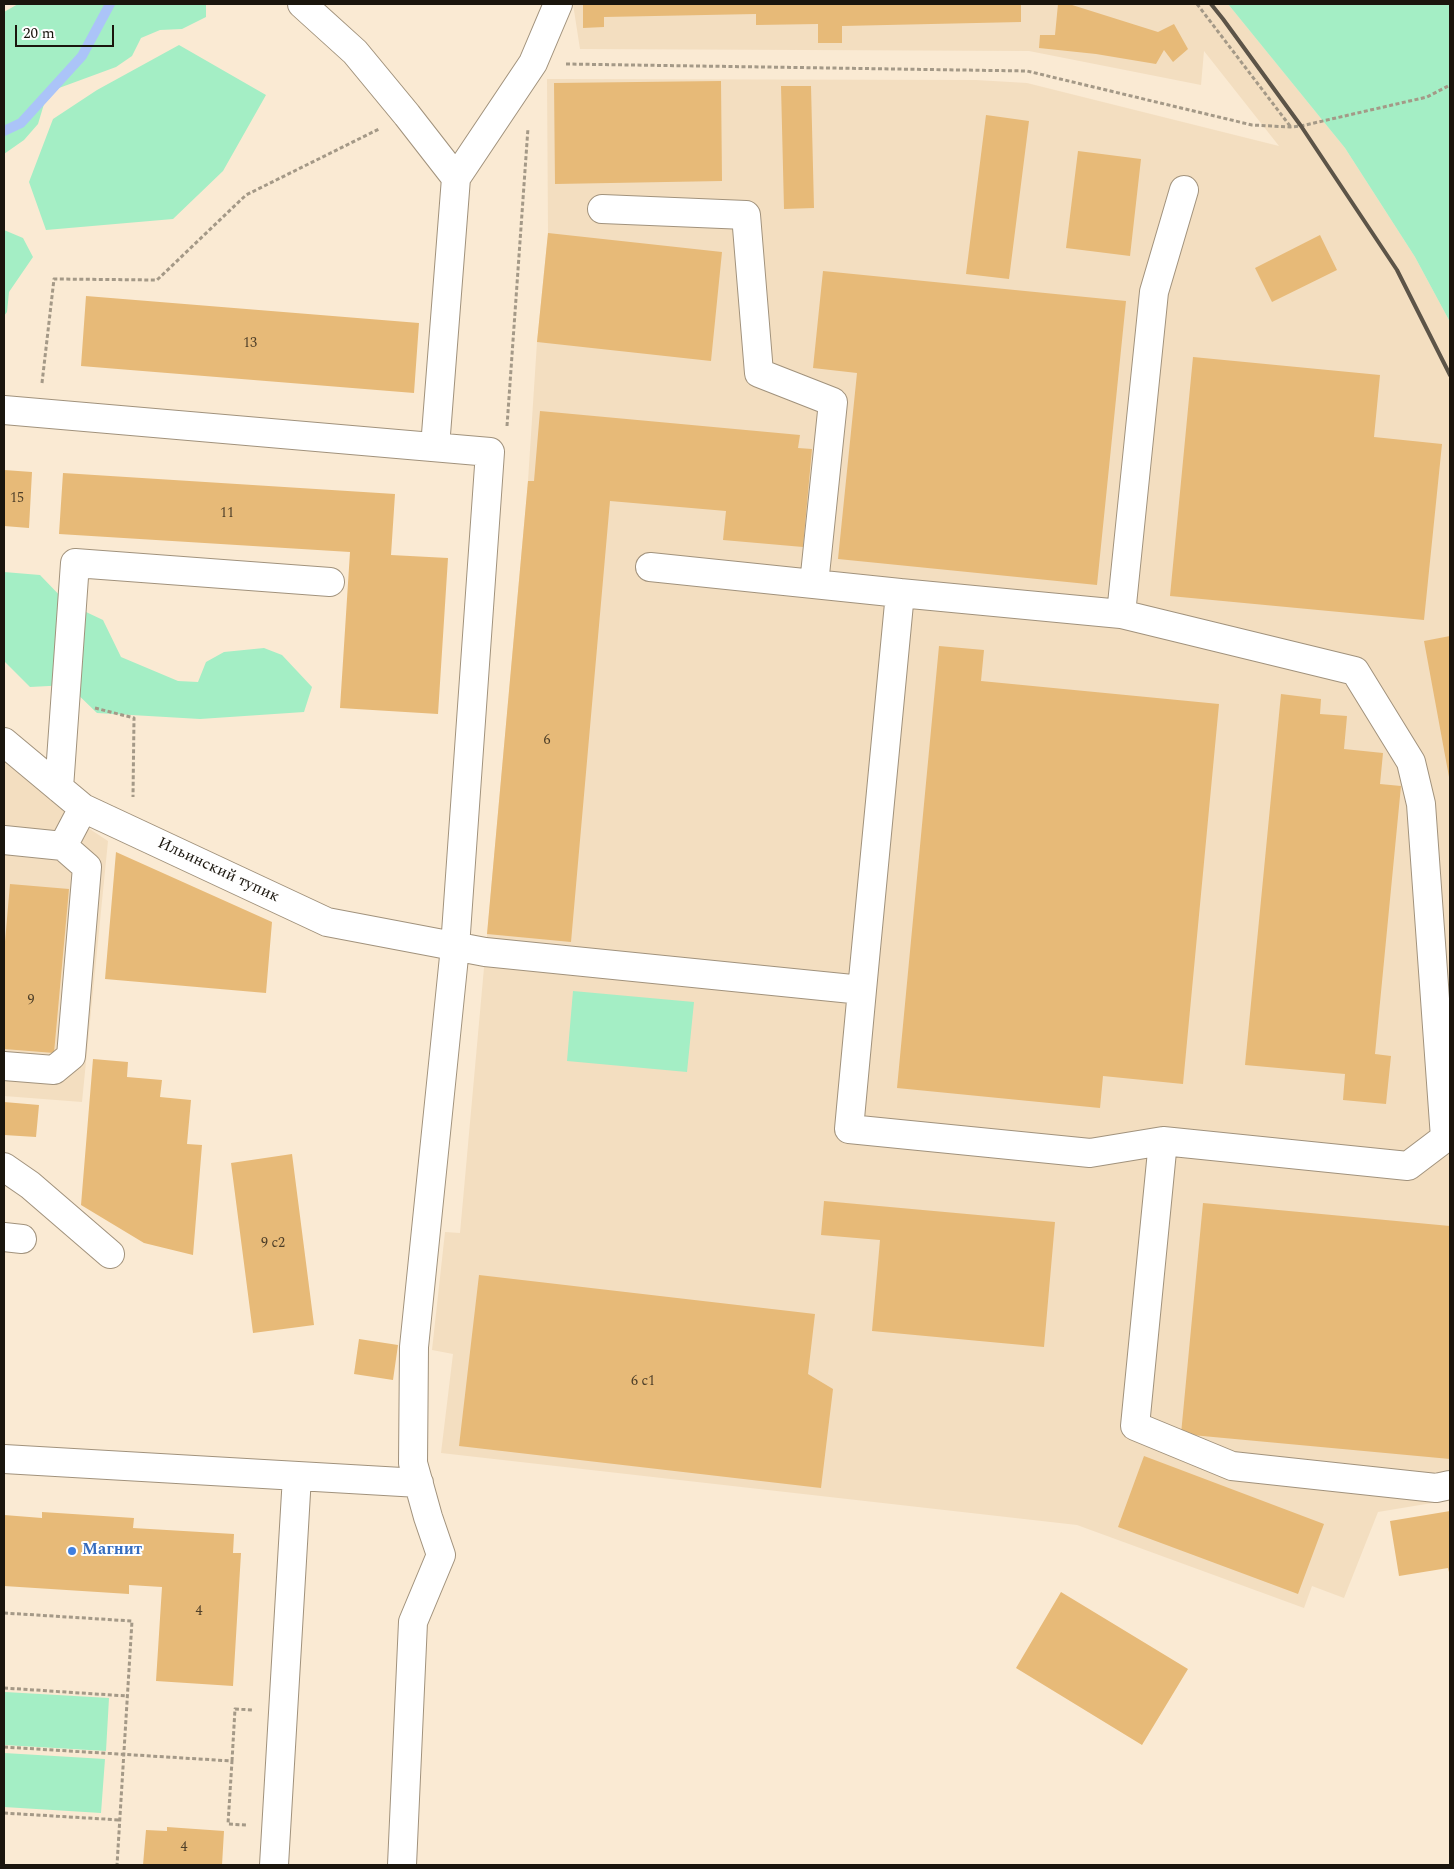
<!DOCTYPE html>
<meta charset="utf-8">
<style>
body{margin:0}
#map{position:relative;width:1454px;height:1869px;overflow:hidden;background:#faead3;font-family:Spectral,serif}
canvas{display:block}
.frame{position:absolute;inset:0;border:5px solid #1a150d;pointer-events:none}
.scale{position:absolute;left:15px;top:25px;width:99px;height:22px;box-sizing:border-box;border:2px solid #1a150d;border-top:0;padding-left:6px;font-size:15px;line-height:18px;white-space:nowrap;color:#1a150d;-webkit-text-stroke:4px #fff;paint-order:stroke}
</style>
<div id="map">
<canvas width="1454" height="1869"></canvas>
<div class="frame"></div>
<div class="scale">20 m</div>
</div>
<script>
const ctx = document.querySelector('canvas').getContext('2d');
ctx.lineJoin = 'round';
function fillPath(path, color) { ctx.fillStyle = color; ctx.fill(path, 'evenodd'); }
const toPath = rows => new Path2D(rows.map(r => 'M' + r).join(''));
function trace(path, color, width, dash) { ctx.strokeStyle = color; ctx.lineWidth = width; ctx.lineCap = dash ? 'butt' : 'round'; ctx.setLineDash(dash || []); ctx.stroke(path); }
function write(font, color, halo, rows, align = 'center') {
  ctx.font = font + ' Spectral,serif'; ctx.lineWidth = 4; ctx.setLineDash([]); ctx.textBaseline = 'middle'; ctx.strokeStyle = halo; ctx.fillStyle = color; for (const [text, x, y, turn = 0] of rows) {
    ctx.save(); ctx.translate(x, y); ctx.rotate((+turn || 0) * Math.PI / 180); ctx.textAlign = isNaN(turn) ? turn : align; if (halo) ctx.strokeText(text, 0, 0); ctx.fillText(text, 0, 0); ctx.restore();
  }
}
fillPath(toPath([
 [573,4,1228,4,1345,148,1415,257,1450,322,1450,1500,1378,1512,1344,1598,1312,1586,1304,1608,1077,1525,441,1453,453,1354,432,1350,445,1232,460,1233,462,1211,528,481,537,342,548,233,547,79,976,80,1027,83,1279,146,1204,51,1201,85,1029,51,580,49],
 [4,761,76,820,108,841,82,1102,4,1096]
]), '#f3dec0');
fillPath(toPath([
 [18,4,206,4,206,17,182,29,160,30,141,38,132,56,116,67,59,88,44,104,38,124,24,140,4,154,4,12],
 [1228,4,1450,4,1450,322,1415,257,1345,148],
 [179,45,266,95,223,171,173,219,46,230,29,182,53,119,97,90],
 [4,230,23,238,33,257,9,292,7,312,4,316],
 [4,572,40,575,67,603,103,620,121,657,178,681,198,682,206,662,224,652,264,648,282,655,312,687,304,712,200,719,97,713,68,685,30,687,4,661],
 [573,991,694,1002,687,1072,567,1061],
 [5,1692,109,1698,106,1751,4,1745],
 [4,1753,105,1759,101,1813,4,1807]
]), '#a4eec5');
trace(toPath([
 [4,131,21,123,82,56,110,4]
]), '#abc4f8', 10);
fillPath(toPath([
 [583,4,1021,4,1021,22,842,26,842,43,818,43,818,24,756,25,756,14,604,17,604,27,583,28],
 [1058,4,1069,4,1158,32,1174,24,1188,49,1173,62,1164,50,1156,64,1096,54,1039,48,1040,35,1055,35],
 [721,81,722,181,555,184,554,83],
 [781,86,811,86,814,208,784,209],
 [986,115,1029,121,1009,279,966,274],
 [1078,151,1141,159,1130,256,1066,248],
 [548,233,722,252,711,361,537,342],
 [1320,235,1337,270,1272,302,1255,268],
 [823,271,1126,301,1097,585,838,559,857,373,813,368],
 [86,296,419,323,414,393,81,366],
 [1193,357,1380,375,1374,437,1442,444,1424,620,1170,596],
 [540,411,800,435,798,448,812,449,803,547,723,540,726,511,610,501,571,942,487,934,528,481,534,481],
 [4,470,32,472,29,528,4,526],
 [63,473,395,494,391,555,448,558,438,714,340,708,350,552,59,534],
 [1450,636,1450,777,1449,777,1424,641],
 [939,646,984,650,981,681,1219,704,1183,1084,1103,1076,1100,1108,897,1088],
 [1281,694,1321,699,1320,714,1347,716,1344,749,1383,753,1380,784,1401,786,1375,1054,1391,1056,1386,1104,1343,1100,1345,1074,1245,1065],
 [116,852,272,922,266,993,105,979],
 [10,884,69,889,54,1053,4,1049,4,953],
 [93,1059,128,1062,127,1077,162,1080,160,1097,191,1100,187,1144,202,1145,193,1255,144,1243,81,1205],
 [4,1102,39,1105,36,1137,4,1135],
 [292,1154,314,1325,253,1333,231,1163],
 [824,1201,1055,1222,1044,1347,872,1331,880,1240,821,1235],
 [1203,1203,1450,1226,1450,1459,1181,1434],
 [479,1275,815,1314,808,1374,833,1389,821,1488,459,1446],
 [359,1339,398,1345,393,1380,354,1374],
 [1144,1456,1324,1524,1298,1594,1118,1527],
 [1450,1511,1450,1576,1448,1568,1399,1576,1390,1521],
 [42,1512,134,1518,133,1528,234,1534,233,1553,241,1553,233,1686,156,1681,162,1587,129,1585,129,1594,4,1586,4,1515,42,1518],
 [1061,1592,1188,1669,1142,1745,1016,1668],
 [167,1827,224,1831,222,1865,143,1865,146,1830,167,1831]
]), '#e7ba78');
const minor = toPath([
 [302,4,355,52,407,115,456,178,435,447],
 [456,178,533,63,558,4],
 [602,209,746,215,759,373,833,402,814,584],
 [4,410,490,452,455,947,414,1347,413,1463,428,1517,441,1555,413,1622,402,1865],
 [650,567,900,593,862,990],
 [900,593,1121,614,1154,292,1184,190],
 [4,742,83,808,327,922,485,952,862,990,849,1129,1090,1153,1163,1141,1408,1166,1445,1138,1421,804,1411,762,1355,671,1121,614],
 [59,788,75,563,330,582],
 [4,840,63,846,83,808],
 [4,1066,54,1070,71,1056,87,867,63,846],
 [1163,1141,1135,1426,1232,1466,1436,1488,1450,1485],
 [4,1167,30,1185,110,1254],
 [4,1237,22,1239],
 [4,1459,419,1483],
 [274,1865,297,1476]
]);
trace(minor, '#a1927c', 30);
trace(toPath([
 [1197,4,1290,126],
 [566,64,1027,71,1252,125,1290,127,1301,126,1427,97,1450,85],
 [42,383,54,279,157,280,246,195,379,129],
 [507,426,528,128],
 [95,708,134,718,133,797],
 [4,1613,132,1621,117,1865],
 [4,1688,127,1696],
 [4,1747,232,1761,228,1824,246,1825],
 [232,1761,235,1709,252,1710],
 [4,1813,120,1820]
]), '#a49987', 3, [4, 2.5]);
trace(minor, '#fff', 28);
trace(toPath([
 [1211,4,1223,19,1301,126,1397,270,1450,375]
]), '#5c5448', 4);
for (const [x, y, r, color] of [
 [72,1551,5,"#3f7fe0"]
]) { const dot = new Path2D(); dot.arc(x, y, r, 0, 2 * Math.PI); ctx.fillStyle = color; ctx.fill(dot); trace(dot, '#fff', 2); }
write('14px', '#4d3e28', null, [
 ["13",250,344],
 ["15",17,499],
 ["11",227,514],
 ["6",547,741],
 ["9",31,1001],
 ["9 с2",273,1244],
 ["6 с1",643,1382],
 ["4",199,1612],
 ["4",184,1848]
]);
write('16px', '#1a150d', '#fff', [
 ["Ильинский тупик",218,871,25]
]);
write('bold 16px', '#366cbe', '#fff', [
 ["Магнит",82,1551]
], 'left');
</script>
